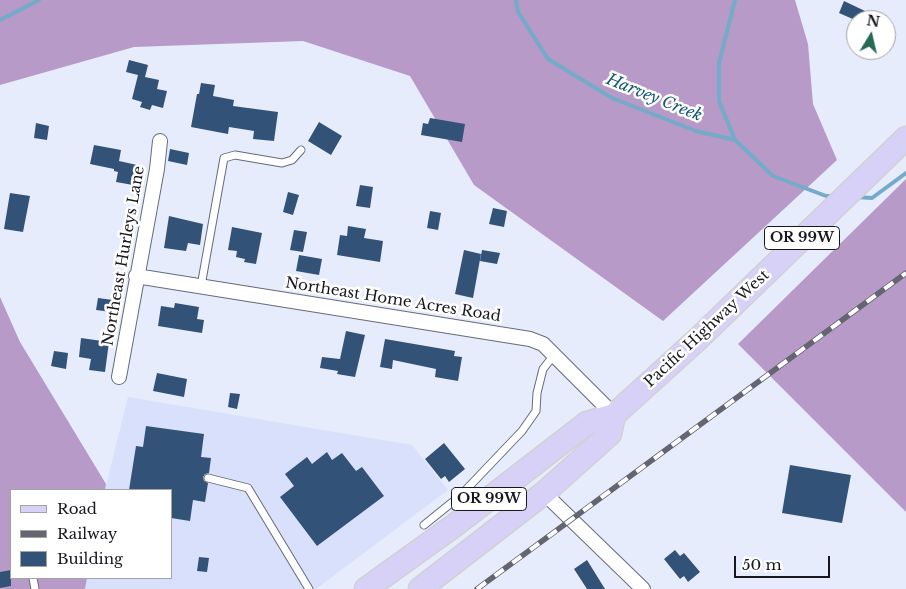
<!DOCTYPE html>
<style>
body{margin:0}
#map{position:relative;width:906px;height:589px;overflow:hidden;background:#e7ecfc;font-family:"Libre Baskerville",serif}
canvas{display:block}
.legend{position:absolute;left:10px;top:489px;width:162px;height:90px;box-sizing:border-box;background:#fff;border:1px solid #a2a3a5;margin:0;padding:6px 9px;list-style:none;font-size:15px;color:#17181f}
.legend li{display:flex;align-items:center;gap:10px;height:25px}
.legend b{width:25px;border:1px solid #a2a3a5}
.north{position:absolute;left:846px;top:10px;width:50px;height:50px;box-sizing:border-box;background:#fff;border:1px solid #a2a3a5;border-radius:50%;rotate:9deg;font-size:14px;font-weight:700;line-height:20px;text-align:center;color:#17181f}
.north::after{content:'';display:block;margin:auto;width:18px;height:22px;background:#296856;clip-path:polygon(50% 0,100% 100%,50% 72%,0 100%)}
.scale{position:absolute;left:734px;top:556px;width:96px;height:22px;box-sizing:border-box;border:2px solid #17181f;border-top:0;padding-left:6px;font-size:15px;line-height:18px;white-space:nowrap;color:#17181f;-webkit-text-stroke:4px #fff;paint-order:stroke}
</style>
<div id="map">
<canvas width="906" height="589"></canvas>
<ul class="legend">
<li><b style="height:6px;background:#d7d0f7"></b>Road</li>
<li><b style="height:6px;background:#636570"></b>Railway</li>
<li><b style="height:14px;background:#325377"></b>Building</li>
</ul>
<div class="north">N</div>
<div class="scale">50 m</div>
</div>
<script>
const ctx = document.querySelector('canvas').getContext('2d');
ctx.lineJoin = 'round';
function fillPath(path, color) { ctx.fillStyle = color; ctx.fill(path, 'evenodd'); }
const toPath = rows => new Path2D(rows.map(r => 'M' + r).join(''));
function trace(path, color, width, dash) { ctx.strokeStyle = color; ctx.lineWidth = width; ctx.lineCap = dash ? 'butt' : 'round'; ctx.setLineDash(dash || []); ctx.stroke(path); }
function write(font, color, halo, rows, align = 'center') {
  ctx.font = font + ' "Libre Baskerville",serif'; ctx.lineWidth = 5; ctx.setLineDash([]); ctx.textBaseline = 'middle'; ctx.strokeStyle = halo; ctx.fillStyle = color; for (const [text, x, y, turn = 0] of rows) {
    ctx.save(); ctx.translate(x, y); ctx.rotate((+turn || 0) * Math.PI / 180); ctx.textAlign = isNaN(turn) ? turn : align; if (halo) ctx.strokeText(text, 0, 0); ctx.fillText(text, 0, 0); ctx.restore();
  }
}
fillPath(toPath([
 [128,397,412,445,448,490,316,589,85,589,87,578,171,578,171,490,105,490]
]), '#d8e0fb');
fillPath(toPath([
 [0,0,795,0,808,44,813,104,837,160,663,321,474,185,410,76,303,41,134,47,0,85],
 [906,179,906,512,738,344],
 [0,297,20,342,106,484,105,490,11,490,11,578,87,578,85,589,0,589]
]), '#b79ac8');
trace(toPath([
 [516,0,518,12,548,59,612,98,696,131,735,140],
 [735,0,719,63,719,101,735,140,773,176,826,196,834,196],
 [0,20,39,0],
 [856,197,872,198,906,173]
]), '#73abc8', 4);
fillPath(toPath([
 [844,1,865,11,861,20,855,20,839,13],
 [129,60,148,65,145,77,159,80,157,89,167,91,163,108,152,105,150,110,140,107,142,102,132,99,138,75,126,72],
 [201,83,215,85,213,96,234,100,233,106,278,112,274,141,253,139,254,131,229,127,228,134,191,127,197,94,199,94],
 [430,118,465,124,462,142,421,135,423,123,428,124],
 [319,122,342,136,331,155,308,141],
 [36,123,49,126,47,140,34,138],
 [94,145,121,150,119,161,137,165,133,185,116,182,118,172,114,171,114,169,90,164],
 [170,149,189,153,187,165,168,161],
 [360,185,373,187,370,208,356,206],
 [288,192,299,195,293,215,283,212],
 [10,193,30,196,23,232,4,229],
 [493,208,507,211,504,227,489,224],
 [430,211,441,213,438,230,427,228],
 [169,216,203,224,200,245,188,243,186,251,164,248],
 [348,226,366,229,364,238,383,241,380,262,337,255,340,235,347,236],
 [232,227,262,233,256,264,244,262,245,259,236,257,237,251,228,250],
 [294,230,307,232,303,252,290,250],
 [464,250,481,254,473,298,455,294],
 [482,250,500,253,497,264,480,261],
 [299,255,322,259,319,275,296,271],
 [98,298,120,301,119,313,96,310],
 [175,303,199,307,197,319,204,320,202,333,158,326,161,306,174,308],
 [346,331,365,335,355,377,337,374,338,371,320,368,322,357,340,359],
 [81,338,109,342,105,372,89,370,91,359,79,357],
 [385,339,455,351,454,356,462,357,458,381,435,377,436,369,393,360,392,369,380,367],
 [54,351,68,353,66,369,51,366],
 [157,373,187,379,184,397,153,391],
 [230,393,240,394,237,409,228,407],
 [146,426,204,434,201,457,211,458,209,473,205,474,203,477,204,481,208,483,205,502,193,500,190,521,171,518,171,490,129,490,136,446,143,447],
 [444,443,465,469,449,482,445,476,441,479,425,459],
 [327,452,332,460,342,453,356,471,362,467,384,496,317,546,280,497,294,486,285,474,307,457,312,464],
 [790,465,851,475,842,523,782,513],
 [675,550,680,556,684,553,700,572,688,582,684,576,680,579,664,559],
 [199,557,209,558,207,572,197,571],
 [587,560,605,589,587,589,574,569],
 [11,570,11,586,0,588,0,572]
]), '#325377');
const lane = toPath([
 [201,286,224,158,235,155,282,163,292,160,301,150],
 [208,478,248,488,309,589],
 [424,525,460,496,522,431,536,411,537,393,543,369,554,355],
 [33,578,35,589]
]);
const street = toPath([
 [136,276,530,339,543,344,614,415],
 [119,377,157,169,160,141],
 [544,493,643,589]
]);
const primary = toPath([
 [366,589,455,525,587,423,614,415,699,338,906,138],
 [420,589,544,493,610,434,614,415]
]);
trace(lane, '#666b7c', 9);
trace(street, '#666b7c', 16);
trace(primary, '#d1d1d2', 25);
trace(lane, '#fff', 7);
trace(street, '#fff', 14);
trace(primary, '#d7d0f7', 22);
const rail = toPath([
 [477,589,906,273]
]);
trace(rail, '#636570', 5.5);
trace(rail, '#fff', 4, [11]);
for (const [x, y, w] of [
 [802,238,75],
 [489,499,75]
]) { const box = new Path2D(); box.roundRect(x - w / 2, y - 11.5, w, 23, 4); ctx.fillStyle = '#fff'; ctx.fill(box); trace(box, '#17181f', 1); }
write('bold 14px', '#17181f', null, [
 ["OR 99W",802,238],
 ["OR 99W",489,499]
]);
write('15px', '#17181f', '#fff', [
 ["Northeast Hurleys Lane",124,256,-80],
 ["Northeast Home Acres Road",393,300,9],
 ["Pacific Highway West",707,329,-43]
]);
write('italic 16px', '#105875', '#fff', [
 ["Harvey Creek",654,98,22]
]);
</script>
